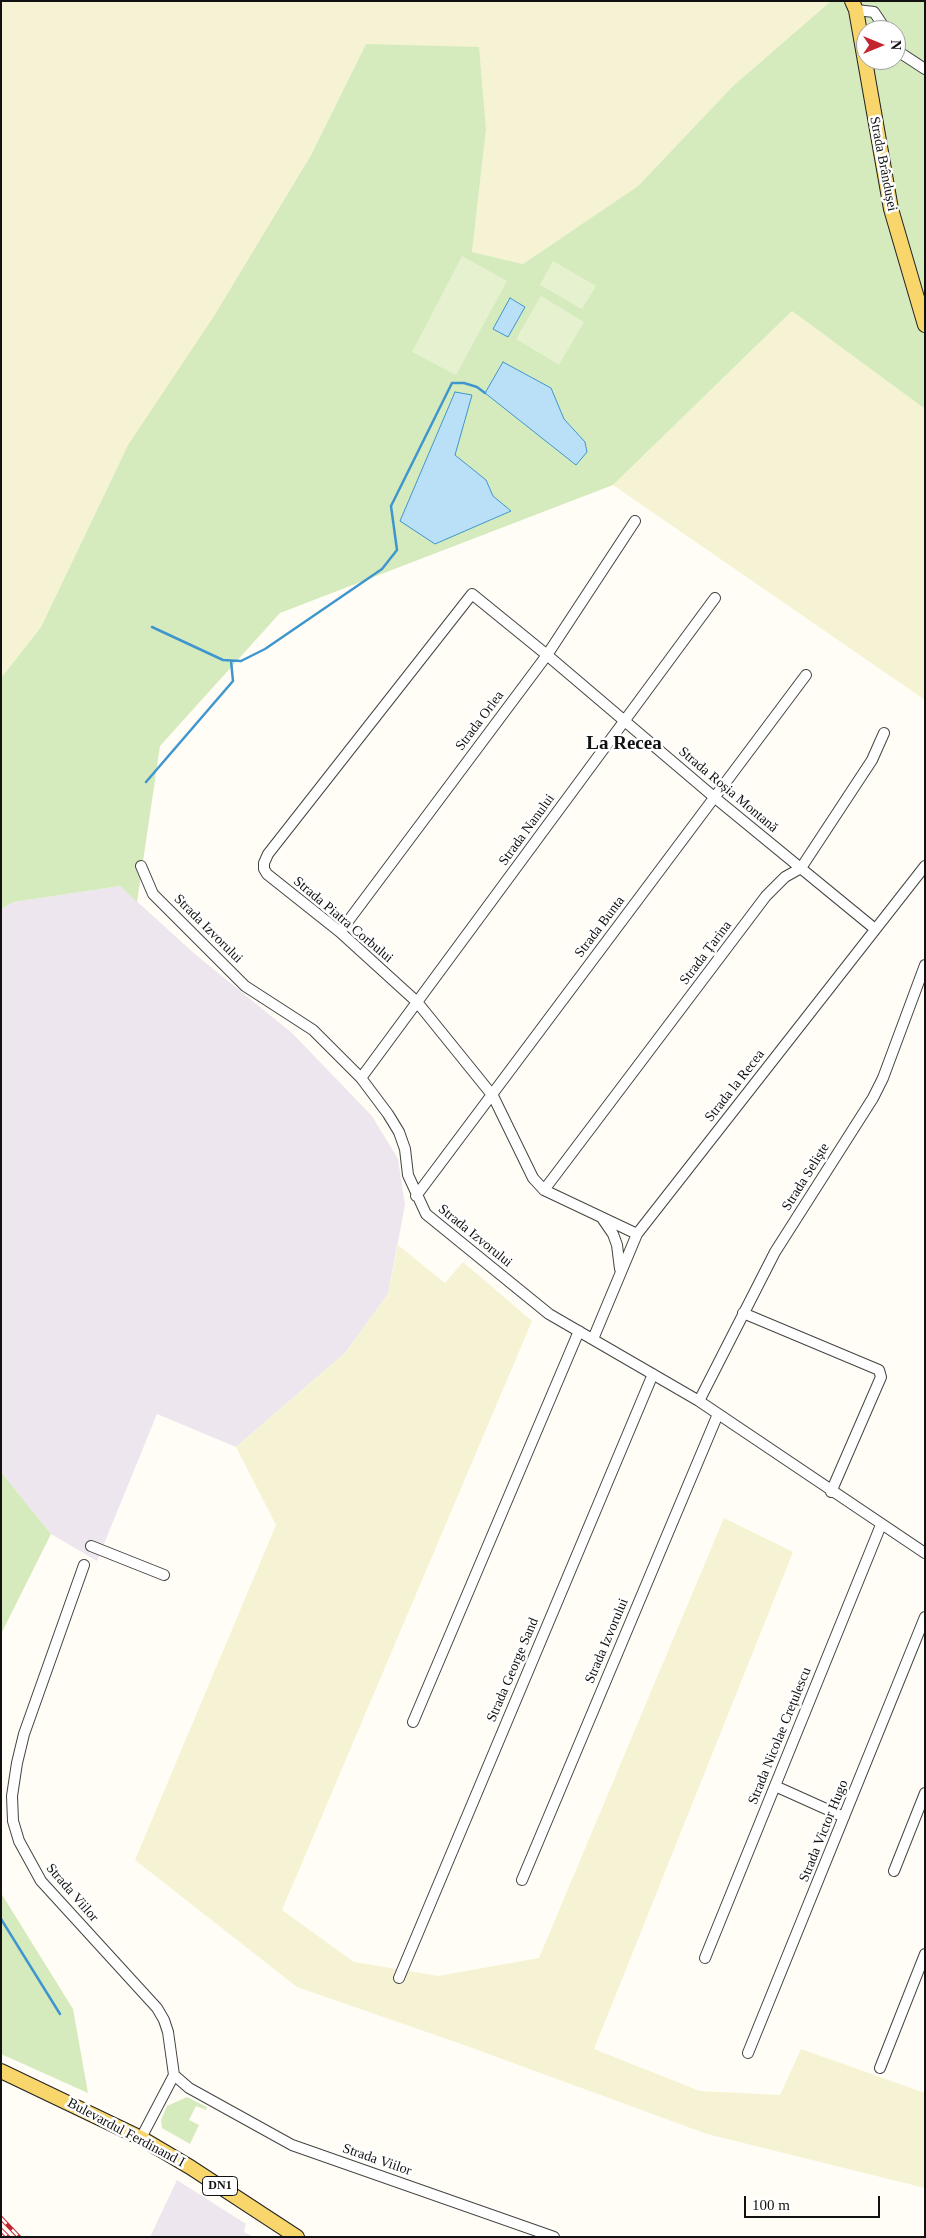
<!DOCTYPE html>
<meta charset="utf-8">
<style>
body{margin:0}
#map{position:relative;width:926px;height:2238px;overflow:hidden;background:#fffdf5;font-family:"Times New Roman",serif}
canvas{display:block}
.frame{position:absolute;inset:0;border:2px solid #111;pointer-events:none}
.north{position:absolute;left:856px;top:20px;width:50px;height:50px;box-sizing:border-box;background:#fff;border:1px solid #a0a0a0;border-radius:50%;rotate:90deg;font-size:14px;font-weight:700;line-height:20px;text-align:center;color:#111}
.north::after{content:'';display:block;margin:auto;width:18px;height:22px;background:#c4262e;clip-path:polygon(50% 0,100% 100%,50% 72%,0 100%)}
.scale{position:absolute;left:744px;top:2196px;width:136px;height:22px;box-sizing:border-box;border:2px solid #111;border-top:0;padding-left:6px;font-size:15px;line-height:18px;white-space:nowrap;color:#111;-webkit-text-stroke:4px #fff;paint-order:stroke}
</style>
<div id="map">
<canvas width="926" height="2238"></canvas>
<div class="frame"></div>
<div class="north">N</div>
<div class="scale">100 m</div>
</div>
<script>
const ctx = document.querySelector('canvas').getContext('2d');
ctx.lineJoin = 'round';
function fillPath(path, color) { ctx.fillStyle = color; ctx.fill(path, 'evenodd'); }
const toPath = rows => new Path2D(rows.map(r => 'M' + r).join(''));
function trace(path, color, width, dash) { ctx.strokeStyle = color; ctx.lineWidth = width; ctx.lineCap = dash ? 'butt' : 'round'; ctx.setLineDash(dash || []); ctx.stroke(path); }
function write(font, color, halo, rows, align = 'center') {
  ctx.font = font + ' "Times New Roman",serif'; ctx.lineWidth = 5; ctx.setLineDash([]); ctx.textBaseline = 'middle'; ctx.strokeStyle = halo; ctx.fillStyle = color; for (const [text, x, y, turn = 0] of rows) {
    ctx.save(); ctx.translate(x, y); ctx.rotate((+turn || 0) * Math.PI / 180); ctx.textAlign = isNaN(turn) ? turn : align; if (halo) ctx.strokeText(text, 0, 0); ctx.fillText(text, 0, 0); ctx.restore();
  }
}
fillPath(toPath([
 [120,886,196,955,292,1033,372,1116,398,1159,405,1205,388,1294,345,1353,236,1447,157,1414,97,1561,51,1534,1,1472,1,909,14,902],
 [177,2180,246,2224,244,2232,254,2237,150,2237]
]), '#eee6ef');
fillPath(toPath([
 [1,1,831,1,733,86,638,186,523,264,472,252,486,130,366,44,311,155,214,316,128,445,41,627,1,678],
 [792,311,925,409,925,700,613,485],
 [398,1245,445,1283,463,1262,532,1321,282,1910,354,1962,438,1976,539,1958,724,1518,793,1552,594,2049,700,2091,780,2095,801,2049,925,2093,925,2188,707,2134,464,2045,297,1987,135,1860,276,1525,236,1447,345,1353,388,1294]
]), '#f6f3d4');
fillPath(toPath([
 [831,1,925,1,925,409,792,311,613,485,280,613,160,746,137,902,120,886,14,902,1,909,1,678,41,627,128,445,214,316,311,155,366,44,479,47,486,130,472,252,523,264,638,186,733,86],
 [866,30,896,30,896,60,866,60],
 [1,1472,51,1534,1,1634],
 [1,1893,73,2009,88,2093,1,2054],
 [187,2097,207,2107,206,2110,196,2106,189,2120,199,2125,190,2144,162,2128,161,2120,167,2106]
]), '#d5ebbd');
fillPath(toPath([
 [462,256,507,281,456,375,412,352],
 [553,261,596,286,582,309,540,285],
 [541,296,584,322,559,365,516,339]
]), '#e6f2cf');
const water = toPath([
 [510,298,525,307,508,337,493,329,510,298],
 [503,362,551,388,564,419,585,442,587,452,576,465,485,393,503,362],
 [455,392,472,395,455,455,486,480,493,496,511,511,435,544,400,521,455,392]
]);
fillPath(water, '#b9e0f7');
trace(water, '#3f96cf', 1);
trace(toPath([
 [152,627,223,660,241,661,265,649,382,569,397,550,391,506,452,383,464,383,477,387,485,393],
 [146,782,233,681,231,661],
 [1,1919,60,2014]
]), '#3f96cf', 2.5);
const minor = toPath([
 [856,10,874,12,886,30],
 [896,48,899,52,925,69],
 [141,866,153,894,245,986,313,1030,361,1078,388,1114,399,1132,405,1149,408,1175,426,1214,549,1314,699,1401,925,1553],
 [340,932,547,655,635,521],
 [361,1078,715,598],
 [544,1190,766,896,785,877,801,868,872,760,884,733],
 [416,1196,806,675],
 [602,1218,613,1234,617,1245,620,1269],
 [637,1234,544,1190,533,1178,493,1096,417,1002,340,932,267,874,264,869,264,863,268,854,472,594,547,655,714,797,875,929],
 [743,1313,879,1370,881,1377,831,1492],
 [593,1339,637,1234,925,866],
 [699,1401,775,1252,873,1098,883,1078,925,965],
 [91,1546,164,1575],
 [84,1565,24,1734,17,1763,12,1796,13,1821,19,1841,41,1881,157,2008,164,2020,168,2032,174,2075,141,2138],
 [413,1722,579,1331],
 [775,1786,844,1817],
 [894,1871,925,1793],
 [522,1880,718,1414],
 [705,1958,881,1525],
 [399,1978,653,1374],
 [748,2053,925,1617],
 [880,2068,925,1954],
 [174,2075,189,2088,292,2145,554,2237]
]);
const major = toPath([
 [852,1,856,10,891,209,925,325],
 [1,2071,141,2138,190,2167,297,2237]
]);
trace(minor, '#444', 12);
trace(major, '#222', 16);
trace(minor, '#fff', 10);
trace(major, '#f9d66b', 14);
const rail = toPath([
 [1,2218,19,2237],
 [1,2230,8,2237]
]);
trace(rail, '#c4262e', 4.5);
trace(rail, '#fff', 2.5, [8]);
for (const [x, y, w] of [
 [220,2186,35]
]) { const box = new Path2D(); box.roundRect(x - w / 2, y - 9.5, w, 19, 4); ctx.fillStyle = '#fff'; ctx.fill(box); trace(box, '#111', 1); }
write('bold 12px', '#111', null, [
 ["DN1",220,2186]
]);
write('14px', '#111', '#fff', [
 ["Strada Brândușei",883,164,79],
 ["Strada Orlea",480,721,-53],
 ["Strada Roșia Montană",728,790,40],
 ["Strada Nanului",527,830,-54],
 ["Strada Piatra Corbului",343,920,40],
 ["Strada Bunta",600,927,-53],
 ["Strada Izvorului",208,929,45],
 ["Strada Țarina",706,953,-53],
 ["Strada la Recea",735,1086,-52],
 ["Strada Seliște",806,1177,-58],
 ["Strada Izvorului",475,1236,39],
 ["Strada Izvorului",607,1641,-67],
 ["Strada George Sand",513,1670,-67],
 ["Strada Nicolae Crețulescu",780,1736,-68],
 ["Strada Victor Hugo",824,1831,-68],
 ["Strada Viilor",72,1893,49],
 ["Bulevardul Ferdinand I",126,2133,28],
 ["Strada Viilor",377,2160,19]
]);
write('bold 19px', '#111', '#fff', [
 ["La Recea",624,744]
]);
</script>
